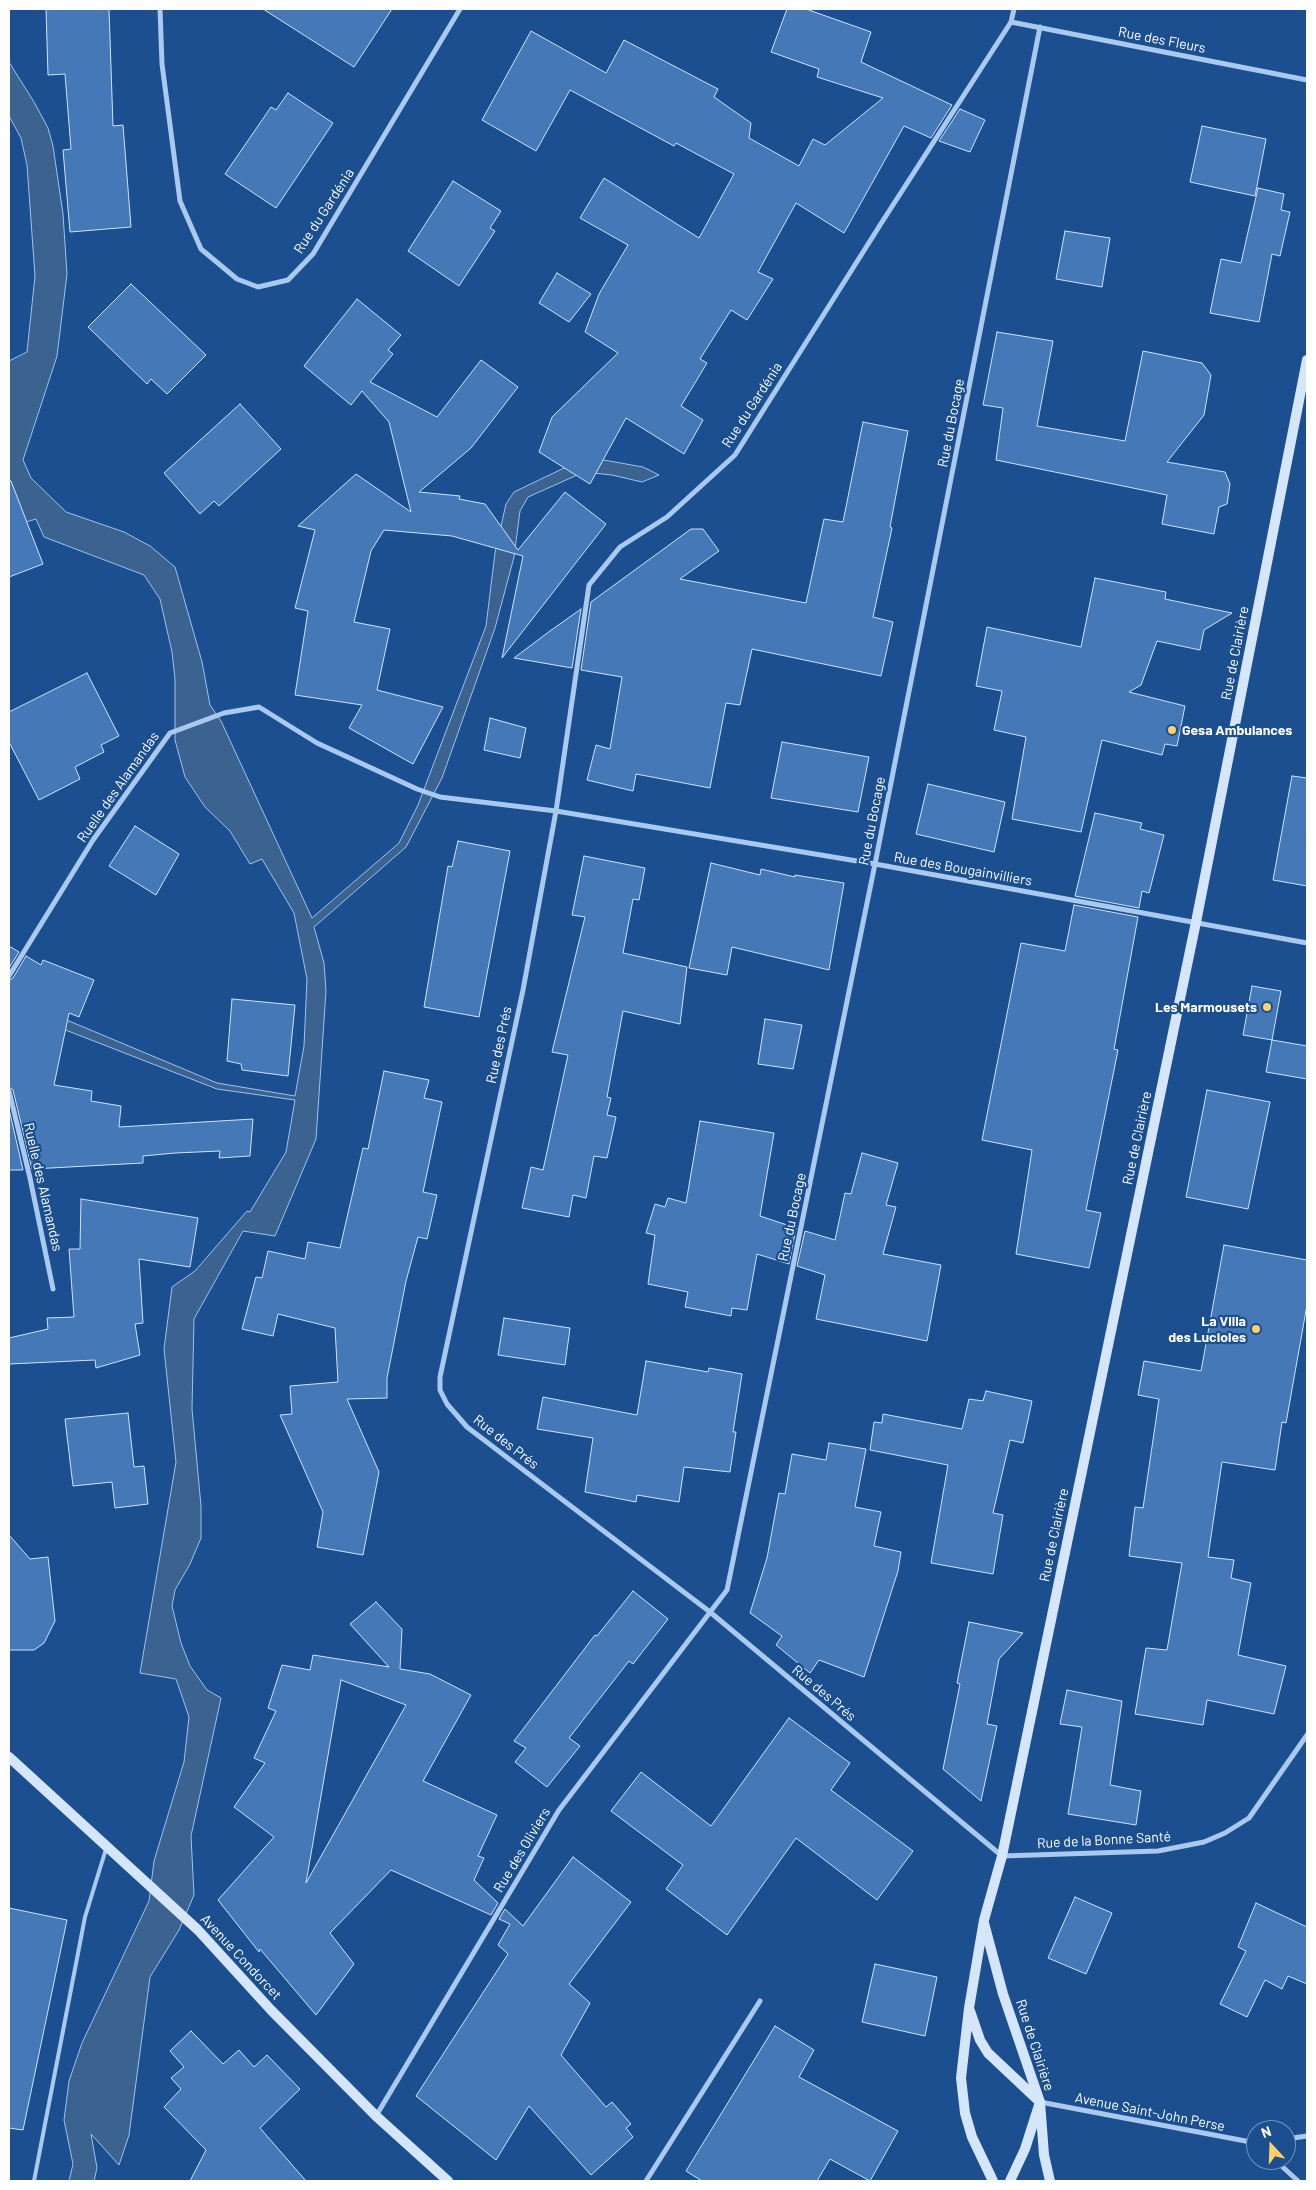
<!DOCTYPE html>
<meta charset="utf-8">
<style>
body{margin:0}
#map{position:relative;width:1316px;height:2190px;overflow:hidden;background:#1b4f8f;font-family:Barlow,sans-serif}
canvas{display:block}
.frame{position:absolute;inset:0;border:10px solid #fff;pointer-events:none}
.north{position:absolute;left:1246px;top:2120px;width:50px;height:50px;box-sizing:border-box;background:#1b4f8f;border:1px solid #7695bc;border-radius:50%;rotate:340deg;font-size:14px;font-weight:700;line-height:20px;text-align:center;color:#fff}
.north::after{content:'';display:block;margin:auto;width:18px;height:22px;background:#ffd166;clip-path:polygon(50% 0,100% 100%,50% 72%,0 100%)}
</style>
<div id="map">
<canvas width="1316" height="2190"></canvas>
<div class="frame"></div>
<div class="north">N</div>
</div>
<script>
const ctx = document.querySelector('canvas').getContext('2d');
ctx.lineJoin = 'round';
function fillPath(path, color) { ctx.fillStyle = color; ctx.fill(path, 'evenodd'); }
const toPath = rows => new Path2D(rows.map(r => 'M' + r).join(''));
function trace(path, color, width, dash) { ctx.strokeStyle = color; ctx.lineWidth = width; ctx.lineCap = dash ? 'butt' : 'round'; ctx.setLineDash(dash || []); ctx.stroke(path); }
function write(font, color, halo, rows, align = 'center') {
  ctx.font = font + ' Barlow,sans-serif'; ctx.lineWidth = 4.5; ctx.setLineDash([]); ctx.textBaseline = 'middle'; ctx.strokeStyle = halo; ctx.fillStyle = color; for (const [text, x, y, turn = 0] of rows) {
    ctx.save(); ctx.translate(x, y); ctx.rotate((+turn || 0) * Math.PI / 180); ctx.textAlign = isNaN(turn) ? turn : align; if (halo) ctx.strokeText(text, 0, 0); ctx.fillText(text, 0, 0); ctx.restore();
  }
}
const water = toPath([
 [9,62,34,102,48,128,53,146,63,214,67,274,57,356,23,460,31,478,66,512,124,532,150,546,175,567,202,662,210,705,221,721,312,918,399,843,418,805,486,626,495,553,506,504,514,492,587,457,643,467,659,475,642,482,612,475,584,472,528,497,520,511,514,557,495,628,442,778,406,847,314,927,324,963,326,991,316,1139,275,1236,243,1231,194,1319,192,1409,201,1506,201,1538,190,1564,175,1590,172,1606,181,1643,190,1666,207,1690,221,1698,191,1836,194,1895,179,1930,150,1977,129,2135,119,2165,91,2134,97,2168,94,2181,69,2181,73,2164,64,2120,69,2081,82,2043,149,1901,154,1861,184,1762,189,1717,176,1679,140,1673,176,1462,164,1349,172,1287,195,1271,247,1211,250,1212,286,1152,295,1100,217,1089,9,1008,9,1005,14,998,217,1083,295,1096,304,1046,307,979,294,913,262,859,250,864,230,831,205,807,185,777,175,740,175,679,172,652,160,599,144,575,44,537,36,519,26,522,9,495,9,361,27,352,35,276,27,165,21,138,9,116,9,62]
]);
fillPath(water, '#3c6290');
trace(water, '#9cc4f0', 1);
const building = toPath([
 [46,9,109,9,113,126,123,125,131,227,70,232,63,150,71,149,65,74,48,75,46,9],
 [263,9,392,9,354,67,263,9],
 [787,9,806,9,871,32,861,62,952,105,931,138,904,126,844,233,796,203,758,272,773,279,747,320,731,310,700,359,707,363,681,406,703,420,684,454,626,418,590,484,539,452,552,417,618,353,585,332,599,294,628,245,580,218,604,178,699,238,734,174,676,143,674,146,570,90,536,151,482,120,531,31,606,73,624,40,718,89,714,97,751,123,749,138,799,166,813,139,825,145,883,98,817,77,819,69,771,52,787,9],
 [288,93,333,123,276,208,225,174,271,107,276,110,288,93],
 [960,109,985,120,970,152,939,141,960,109],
 [1202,126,1266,139,1255,196,1190,182,1202,126],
 [453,181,501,211,490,228,495,231,459,286,408,251,453,181],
 [1258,188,1284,194,1281,210,1290,212,1280,256,1272,254,1259,322,1210,313,1221,259,1241,263,1258,188],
 [1065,231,1110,238,1102,287,1056,279,1065,231],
 [557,273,591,294,569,322,539,303,557,273],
 [131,284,206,355,167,394,151,379,147,384,88,327,131,284],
 [357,299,401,335,388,350,393,354,370,382,437,417,481,360,518,387,471,448,419,492,460,496,459,499,485,504,518,550,565,492,606,524,502,658,523,556,452,536,384,530,371,551,354,622,390,629,377,690,443,707,413,764,349,728,362,705,295,695,308,611,295,608,315,530,298,526,356,474,411,512,389,422,362,391,351,405,304,366,357,299],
 [997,332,1053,341,1037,426,1125,441,1143,351,1202,363,1211,375,1204,415,1167,462,1225,472,1230,484,1227,504,1219,507,1214,534,1162,524,1167,495,996,460,1003,408,983,405,997,332],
 [240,404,281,449,219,506,214,501,200,514,164,473,240,404],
 [863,422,908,431,890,527,892,528,873,617,893,622,881,676,752,649,740,705,726,703,710,788,636,774,633,791,587,780,596,745,610,749,622,677,581,670,591,602,691,529,703,529,719,551,680,579,806,603,824,519,843,522,863,422],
 [9,481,11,481,43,564,9,577,9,481],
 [1095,578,1166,592,1165,599,1232,613,1204,630,1200,650,1157,641,1141,685,1129,692,1185,706,1177,746,1165,744,1162,755,1102,740,1081,832,1012,819,1026,737,994,730,1002,691,976,686,987,627,1081,647,1095,578],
 [581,609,572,668,514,658,550,631,581,609],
 [87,673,119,736,101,745,104,752,75,767,80,779,39,800,9,742,9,712,87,673],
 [490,718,526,728,520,758,484,750,490,718],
 [782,742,869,757,858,812,771,798,782,742],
 [1292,776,1307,778,1307,886,1273,880,1292,776],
 [928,784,1005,802,994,852,916,834,928,784],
 [1095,813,1142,823,1140,829,1164,835,1149,893,1142,891,1139,908,1075,896,1095,813],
 [135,826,179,854,156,895,109,866,135,826],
 [458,841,510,851,479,1017,424,1007,448,866,452,867,458,841],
 [584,856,645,868,639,900,633,899,623,953,687,967,680,1024,623,1011,607,1097,611,1098,607,1115,616,1117,607,1158,594,1156,586,1198,573,1195,569,1217,522,1208,531,1167,543,1170,568,1055,552,1052,585,917,572,915,584,856],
 [711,863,760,875,761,869,795,877,795,875,844,883,829,970,732,947,727,975,689,968,711,863],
 [1074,905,1138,917,1114,1049,1118,1050,1086,1210,1101,1213,1089,1268,1016,1254,1032,1150,982,1140,1021,943,1065,951,1074,905],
 [9,946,19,952,9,968,9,946],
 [26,956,41,965,43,960,94,980,79,1017,69,1013,54,1085,92,1091,91,1101,121,1106,119,1127,253,1119,250,1156,219,1158,220,1151,175,1153,143,1156,143,1163,32,1169,13,1090,9,1087,9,980,13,978,26,956],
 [1252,986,1281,991,1272,1040,1243,1035,1252,986],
 [232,999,295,1005,288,1076,242,1070,241,1064,227,1061,232,999],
 [765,1019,802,1025,793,1069,758,1064,765,1019],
 [1272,1040,1307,1046,1307,1079,1266,1072,1272,1040],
 [384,1071,429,1080,424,1098,442,1102,423,1192,437,1195,427,1239,418,1237,406,1281,387,1378,387,1398,347,1399,379,1472,363,1555,317,1547,323,1512,280,1415,292,1414,290,1386,338,1382,335,1328,278,1314,273,1336,242,1329,256,1277,262,1278,268,1251,305,1259,308,1242,340,1248,363,1148,368,1149,384,1071],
 [1207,1090,1270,1102,1248,1209,1186,1197,1207,1090],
 [9,1109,23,1170,9,1170,9,1109],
 [700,1121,774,1133,760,1216,796,1228,789,1264,757,1254,747,1310,732,1308,731,1316,685,1307,688,1292,648,1284,655,1235,646,1233,655,1204,665,1207,668,1198,686,1203,700,1121],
 [862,1153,898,1163,886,1205,896,1207,883,1254,941,1265,927,1341,816,1319,825,1275,797,1266,805,1231,835,1240,845,1193,851,1194,862,1153],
 [81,1199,198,1218,190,1267,139,1259,143,1323,135,1324,140,1355,96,1368,95,1360,9,1364,9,1338,48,1329,47,1318,74,1317,69,1249,80,1249,81,1199],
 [1224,1245,1307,1260,1307,1305,1286,1423,1282,1422,1275,1470,1222,1462,1208,1557,1234,1560,1231,1578,1251,1583,1238,1655,1286,1666,1274,1714,1207,1700,1203,1725,1135,1714,1146,1648,1167,1650,1182,1563,1129,1556,1135,1507,1143,1508,1159,1399,1138,1395,1144,1361,1201,1371,1224,1245],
 [504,1318,570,1328,565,1365,498,1355,504,1318],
 [646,1361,708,1372,709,1368,742,1374,733,1432,736,1432,730,1472,684,1467,679,1502,637,1495,636,1502,585,1492,593,1438,537,1429,543,1397,637,1415,646,1361],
 [986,1391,1032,1401,1023,1443,1010,1440,993,1513,1003,1515,993,1574,931,1563,948,1465,870,1450,874,1422,882,1423,883,1414,962,1429,969,1399,983,1401,986,1391],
 [128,1413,134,1467,144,1466,148,1504,115,1508,112,1482,73,1486,65,1419,128,1413],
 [829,1443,866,1449,855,1507,881,1512,874,1546,901,1552,898,1571,864,1677,819,1660,810,1673,776,1645,782,1636,750,1613,767,1558,779,1493,785,1494,792,1454,826,1460,829,1443],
 [9,1535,30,1559,48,1557,55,1621,44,1643,34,1650,9,1650,9,1535],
 [633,1591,668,1619,633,1664,629,1661,569,1738,580,1746,547,1787,515,1762,526,1748,514,1741,595,1635,597,1636,633,1591],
 [376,1602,402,1629,400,1669,430,1674,471,1695,423,1781,497,1815,478,1856,484,1858,474,1880,498,1903,491,1915,391,1870,330,1933,354,1964,316,2015,260,1949,259,1952,218,1900,274,1837,234,1807,265,1763,254,1758,276,1711,268,1708,282,1665,310,1670,313,1655,389,1667,350,1624,376,1602],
 [341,1680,406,1705,306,1883,341,1680],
 [969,1622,1023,1633,999,1659,987,1724,997,1726,981,1801,943,1769,960,1684,957,1683,969,1622],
 [1067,1690,1122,1701,1110,1785,1141,1791,1136,1825,1068,1814,1082,1727,1060,1724,1067,1690],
 [789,1718,850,1763,831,1790,913,1851,877,1900,796,1838,727,1935,666,1889,683,1865,611,1811,641,1772,711,1826,789,1718],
 [573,1857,631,1902,569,1984,590,2003,561,2055,606,2107,612,2102,631,2124,626,2128,633,2137,591,2175,529,2106,496,2160,416,2096,508,1954,498,1945,510,1924,499,1919,505,1909,523,1926,573,1857],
 [1075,1897,1112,1913,1086,1974,1048,1958,1075,1897],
 [1256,1903,1307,1927,1307,1984,1288,1976,1282,1989,1265,1980,1247,2017,1220,2004,1246,1951,1238,1947,1256,1903],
 [9,1908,67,1920,23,2130,9,2128,9,1908],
 [875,1964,937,1977,925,2036,862,2022,875,1964],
 [775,2026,814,2050,799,2077,898,2131,870,2181,830,2159,817,2181,702,2181,686,2171,775,2026],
 [191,2031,223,2064,239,2050,254,2067,267,2055,300,2089,260,2128,306,2181,190,2181,206,2150,164,2107,181,2089,171,2078,184,2067,170,2051,191,2031]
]);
fillPath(building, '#4478b7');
trace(building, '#cfe3fa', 1);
trace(toPath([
 [34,2181,85,1917,106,1849]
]), '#a9c9ee', 4);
trace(toPath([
 [160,9,162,64,180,201,201,249,237,279,258,287,288,280,313,254,460,9],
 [1014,9,1011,22,882,222,735,455,667,517,620,547,589,585,556,811,523,990,440,1377,440,1390,447,1404,467,1427,710,1612,1002,1856,1158,1851,1204,1842,1225,1833,1249,1818,1307,1735],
 [1011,22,1307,80],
 [9,976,93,840,170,733,224,713,259,707,317,743,417,789,440,797,556,811,875,864,1307,943],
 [9,1091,30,1178,53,1289],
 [1040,2102,1256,2143],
 [376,2116,559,1810,727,1590,875,864,1040,27],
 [1286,2139,1307,2136],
 [1275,2160,1298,2181],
 [646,2181,760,2001]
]), '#a9c9ee', 5);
trace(toPath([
 [9,1757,198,1930,271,2010,376,2116,448,2181],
 [984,1923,1003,1994,1040,2102,1044,2155,1050,2181],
 [970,2011,980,2040,988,2053,1040,2102,1025,2149,1010,2181],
 [993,2181,972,2137,965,2113,961,2078,969,2008,984,1920,1002,1856,1196,922,1307,360]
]), '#d6e6fa', 10);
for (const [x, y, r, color] of [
 [1172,730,5,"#ffd166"],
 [1267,1007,5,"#ffd166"],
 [1256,1329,5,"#ffd166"]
]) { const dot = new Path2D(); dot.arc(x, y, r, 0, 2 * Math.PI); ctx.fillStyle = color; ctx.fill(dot); trace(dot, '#1b4f8f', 2); }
write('14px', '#fff', '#1b4f8f', [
 ["Rue des Fleurs",1162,40,11],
 ["Rue du Gardénia",324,211,-57],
 ["Rue du Gardénia",752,405,-57],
 ["Rue du Bocage",951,423,-79],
 ["Rue de Clairière",1235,653,-79],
 ["Ruelle des Alamandas",118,787,-55],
 ["Rue du Bocage",872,821,-79],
 ["Rue des Bougainvilliers",963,869,10],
 ["Rue des Prés",499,1045,-78],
 ["Rue de Clairière",1137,1138,-78],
 ["Ruelle des Alamandas",43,1187,77],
 ["Rue du Bocage",792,1217,-78],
 ["Rue des Prés",506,1442,38],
 ["Rue de Clairière",1054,1535,-78],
 ["Rue des Prés",824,1693,40],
 ["Rue de la Bonne Santé",1104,1840,-3],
 ["Rue des Oliviers",522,1850,-59],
 ["Avenue Condorcet",241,1957,47],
 ["Rue de Clairière",1035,2045,72],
 ["Avenue Saint-John Perse",1150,2112,11]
]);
write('bold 14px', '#fff', '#1b4f8f', [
 ["Gesa Ambulances",1182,730,"left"],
 ["Les Marmousets",1257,1007],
 ["La Villa",1246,1321],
 ["des Lucioles",1246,1337]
], 'right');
</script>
